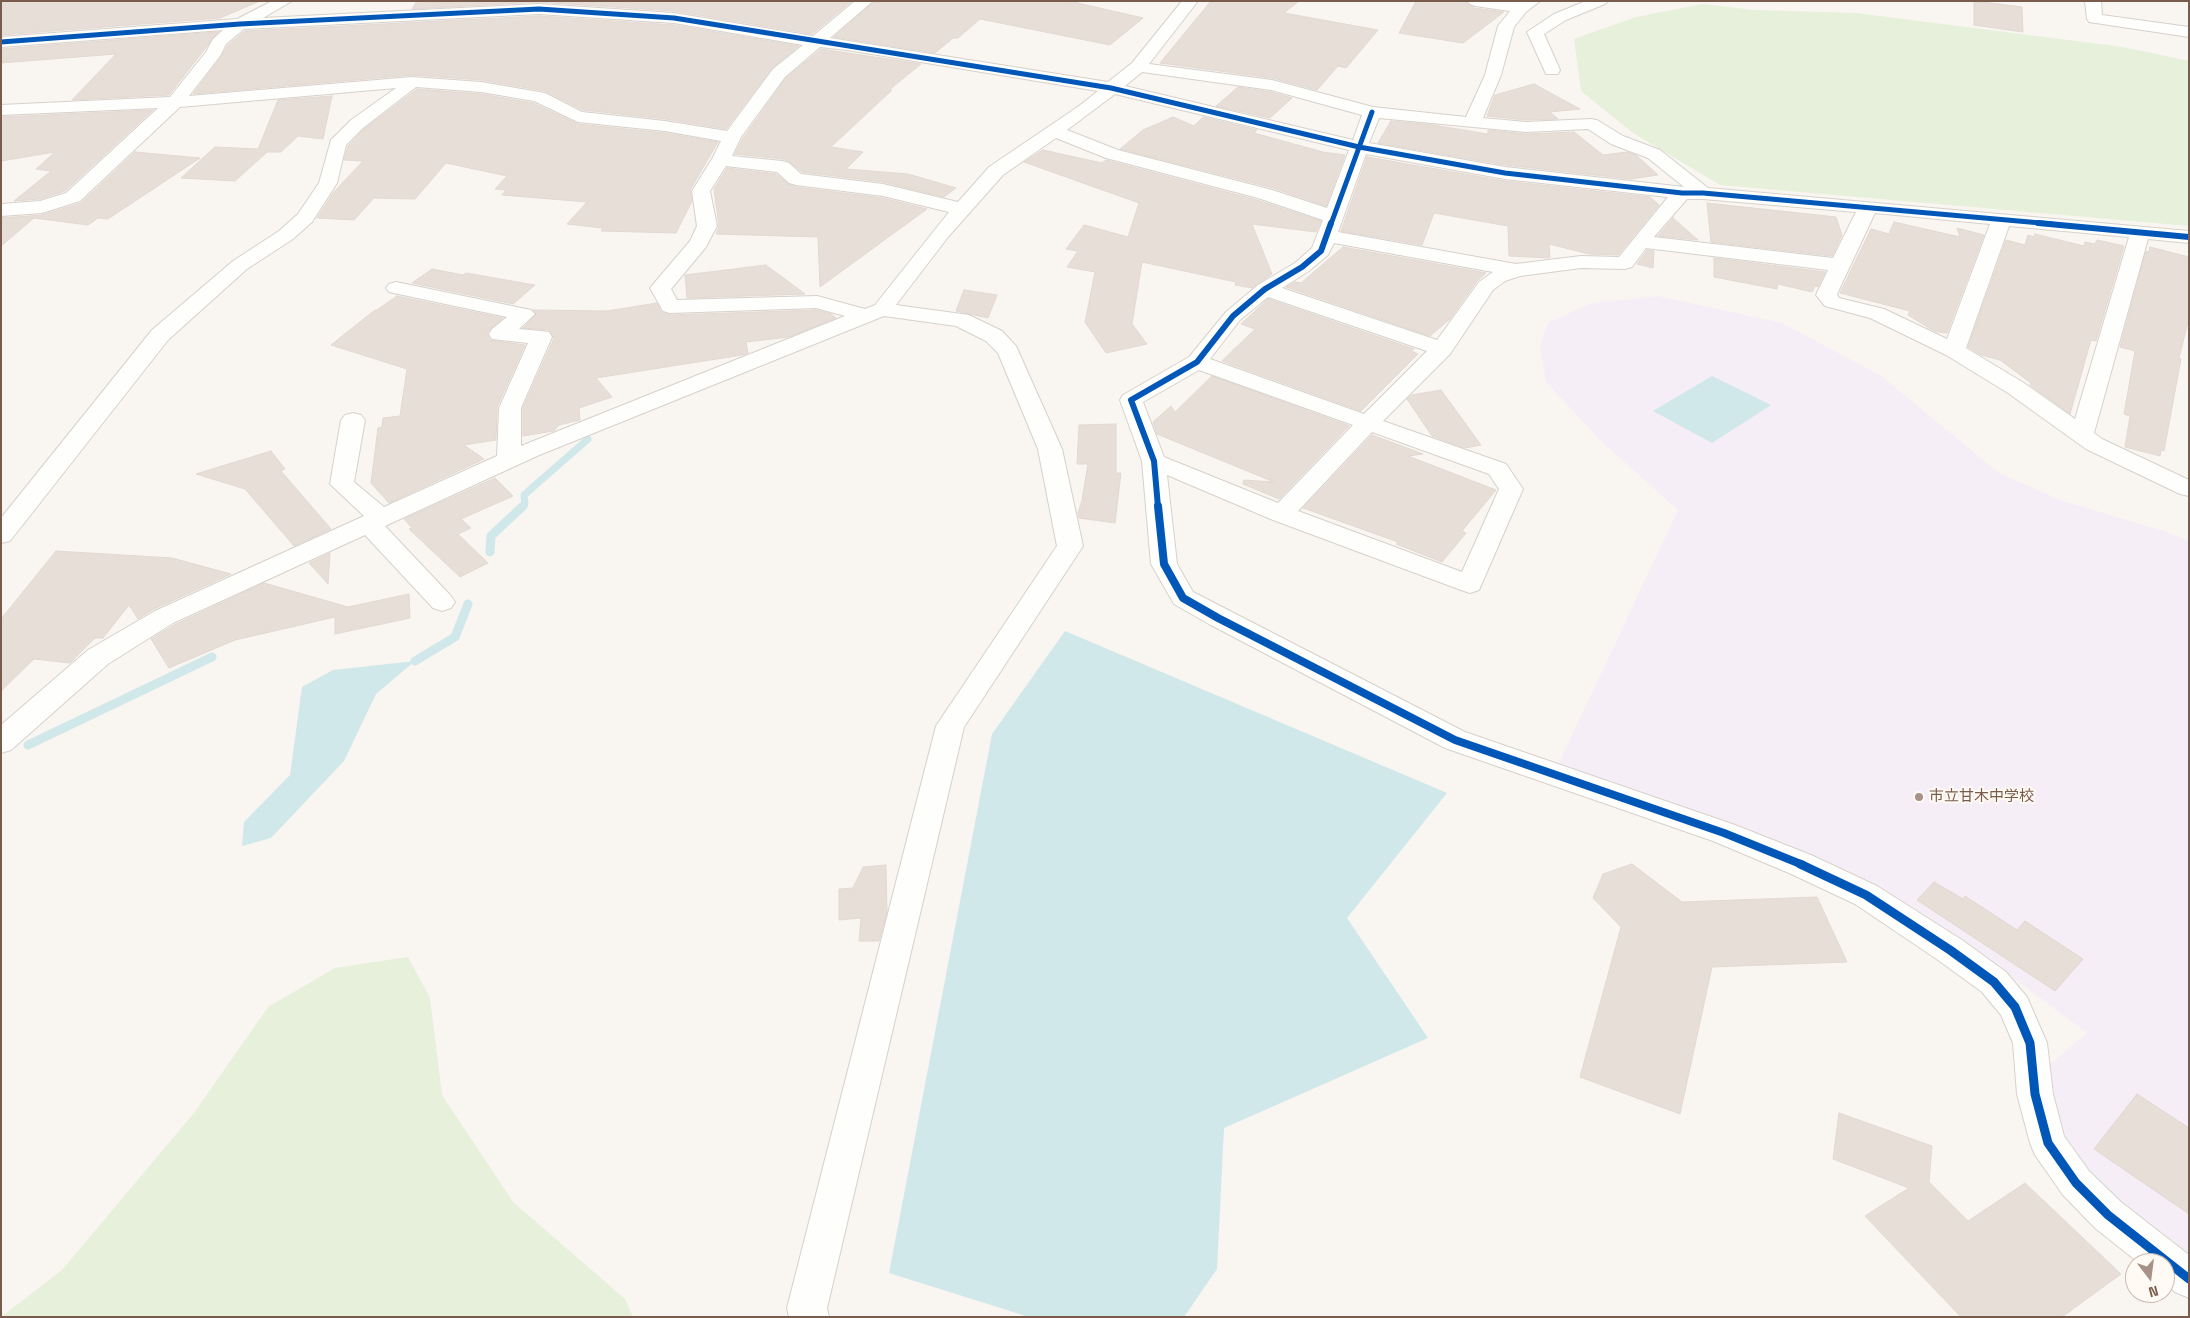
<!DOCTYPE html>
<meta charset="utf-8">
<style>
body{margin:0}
#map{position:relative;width:2190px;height:1318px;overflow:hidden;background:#f9f5f0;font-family:"Space Grotesk",sans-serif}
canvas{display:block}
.frame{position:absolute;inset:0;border:2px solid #7a5c4d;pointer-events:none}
.north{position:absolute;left:2125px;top:1253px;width:50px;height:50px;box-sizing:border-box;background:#fffaf3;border:1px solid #cabbb1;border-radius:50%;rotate:165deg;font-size:14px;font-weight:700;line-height:20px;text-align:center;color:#7a5c4d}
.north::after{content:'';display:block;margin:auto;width:18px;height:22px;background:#a69286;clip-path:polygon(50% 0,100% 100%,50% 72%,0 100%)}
</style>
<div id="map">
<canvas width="2190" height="1318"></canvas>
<div class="frame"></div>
<div class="north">N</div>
</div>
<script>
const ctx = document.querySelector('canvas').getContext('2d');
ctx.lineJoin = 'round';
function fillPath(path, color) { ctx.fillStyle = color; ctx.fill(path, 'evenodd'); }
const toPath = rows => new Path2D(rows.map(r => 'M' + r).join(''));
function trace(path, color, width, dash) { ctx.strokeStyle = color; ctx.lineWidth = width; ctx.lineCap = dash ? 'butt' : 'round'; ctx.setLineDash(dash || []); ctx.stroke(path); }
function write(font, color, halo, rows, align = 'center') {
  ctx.font = font + ' "Space Grotesk","Noto Sans JP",sans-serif'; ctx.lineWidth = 4; ctx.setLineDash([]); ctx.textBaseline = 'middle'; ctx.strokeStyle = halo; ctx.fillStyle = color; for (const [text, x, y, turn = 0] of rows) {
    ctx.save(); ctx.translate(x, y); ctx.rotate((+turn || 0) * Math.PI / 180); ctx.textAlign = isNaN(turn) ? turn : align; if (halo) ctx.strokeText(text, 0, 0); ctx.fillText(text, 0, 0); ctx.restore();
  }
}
fillPath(toPath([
 [1658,296,1782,323,1880,375,1999,473,2063,501,2164,531,2189,541,2189,1261,2106,1196,2071,1150,2056,1107,2049,1065,2087,1033,1969,945,1558,765,1678,510,1601,441,1546,382,1540,345,1549,322,1592,303]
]), '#f6eef6');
fillPath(toPath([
 [1703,4,1755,10,1856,13,2123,47,2189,61,2189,226,1720,185,1633,133,1581,91,1574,39,1636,17],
 [408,957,430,998,442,1095,513,1202,625,1299,633,1317,1,1317,62,1270,194,1113,268,1007,335,968]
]), '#e7f0db');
fillPath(toPath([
 [1712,376,1771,405,1712,443,1653,411],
 [1065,631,1447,793,1347,918,1428,1038,1224,1128,1217,1269,1184,1317,1029,1317,889,1273,992,734],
 [415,661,376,694,344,761,271,838,242,846,244,822,290,775,302,687,333,670]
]), '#d0e8ea');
trace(toPath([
 [522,507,525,504,524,495,588,439]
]), '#d0e8ea', 7);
trace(toPath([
 [490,552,491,536,523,506],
 [415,661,455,637,468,604],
 [28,745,212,657]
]), '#d0e8ea', 9);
const building = toPath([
 [1,1,260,1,220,18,1,35,1,1],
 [417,1,852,1,812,34,674,11,539,2,412,9,417,1],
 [875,1,1069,1,1143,18,1110,45,980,19,958,38,953,38,935,53,834,37,875,1],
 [1211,1,1299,1,1284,13,1378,30,1346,68,1338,66,1317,90,1272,78,1160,63,1211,1],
 [1416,1,1465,1,1474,8,1504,12,1463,43,1399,33,1416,1],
 [1974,1,2022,7,2023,32,1974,25,1974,1],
 [539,16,674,25,799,46,772,68,726,129,665,119,583,110,545,91,481,80,412,75,193,94,221,57,228,45,245,31,539,16],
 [218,32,169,95,72,100,116,54,1,63,1,49,218,32],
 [821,49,921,64,889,90,892,90,831,147,863,152,846,169,908,174,956,188,944,197,883,182,802,172,790,162,783,159,735,154,743,138,786,78,821,49],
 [1534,84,1580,109,1550,112,1558,119,1526,120,1487,116,1495,95,1534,84],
 [1238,87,1271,92,1292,98,1270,118,1216,106,1238,87],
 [417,89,481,94,533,103,578,124,665,133,718,142,690,190,692,201,676,233,601,231,603,228,567,224,587,202,502,195,506,190,495,189,507,176,446,163,415,199,374,198,354,220,317,218,333,193,363,161,344,160,348,146,364,129,417,89],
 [332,96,323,139,298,136,281,152,267,152,235,181,181,178,215,147,258,149,278,100,332,96],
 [153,110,65,191,40,199,14,201,51,171,36,169,55,152,1,161,1,117,153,110],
 [1173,117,1194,126,1203,117,1257,130,1254,133,1323,152,1345,155,1326,206,1273,188,1120,149,1143,130,1173,117],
 [1391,121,1433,125,1488,134,1488,130,1526,134,1574,132,1603,155,1627,152,1636,155,1658,175,1631,179,1505,165,1378,143,1391,121],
 [1043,150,1102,163,1106,160,1257,200,1321,221,1316,232,1252,224,1272,274,1252,288,1235,285,1236,282,1142,262,1132,324,1147,344,1106,353,1085,322,1095,272,1067,267,1078,251,1066,249,1084,225,1128,237,1139,203,1024,162,1043,150],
 [135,152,200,158,108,219,98,218,88,225,34,218,1,246,1,218,42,215,81,203,135,152],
 [1367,157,1505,181,1650,197,1659,205,1618,255,1589,254,1549,244,1550,258,1509,256,1508,226,1434,213,1422,245,1341,231,1367,157],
 [727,168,776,174,788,184,796,187,883,198,927,209,820,287,818,237,716,234,719,226,714,189,727,168],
 [1707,203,1836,217,1842,235,1832,256,1711,242,1707,203],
 [1673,218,1698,240,1658,236,1673,218],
 [1894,222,1960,237,1957,228,1984,235,1947,333,1937,332,1929,328,1908,315,1910,311,1840,293,1871,229,1889,234,1894,222],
 [2035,234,2084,246,2085,242,2095,244,2097,240,2124,246,2096,341,2091,340,2070,414,2030,385,2031,383,2000,360,1981,355,1968,347,2006,240,2025,245,2028,235,2034,237,2035,234],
 [1343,247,1476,271,1486,273,1477,281,1450,319,1430,336,1286,287,1295,282,1301,283,1343,247],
 [2150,247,2189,257,2189,318,2179,358,2181,359,2164,451,2161,450,2160,456,2125,447,2130,416,2124,414,2135,351,2120,347,2146,251,2149,252,2150,247],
 [1647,250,1654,251,1653,268,1637,264,1647,250],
 [1714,258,1825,272,1818,287,1815,286,1812,292,1778,284,1777,289,1714,277,1714,258],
 [766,265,805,294,687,298,685,275,766,265],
 [432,269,463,275,466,273,535,285,513,304,412,283,432,269],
 [964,290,997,295,988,318,956,311,964,290],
 [397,296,503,318,487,333,490,340,525,345,497,407,496,440,464,445,484,459,389,503,371,483,378,428,382,427,383,418,400,416,407,369,331,345,375,310,377,310,397,296],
 [1268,299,1414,349,1411,351,1418,354,1361,411,1222,361,1255,329,1241,324,1268,299],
 [657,303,661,312,670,315,816,310,831,314,836,318,789,337,746,342,748,353,742,355,596,378,612,397,579,408,580,420,559,425,554,431,523,436,523,408,554,338,549,330,523,328,536,315,533,310,607,311,657,303],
 [1212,376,1347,425,1349,426,1279,499,1243,484,1244,480,1274,482,1157,434,1153,422,1171,406,1175,412,1212,376],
 [1441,390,1481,445,1465,448,1432,436,1407,399,1412,395,1441,390],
 [1116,424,1116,473,1121,473,1115,523,1079,518,1078,513,1082,500,1088,464,1077,464,1079,425,1116,424],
 [1372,435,1423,454,1408,456,1496,490,1462,531,1466,533,1442,562,1396,544,1398,542,1303,508,1372,435],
 [271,451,285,469,281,471,331,529,294,546,245,489,196,474,271,451],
 [495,478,513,496,461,519,471,528,458,534,488,563,460,577,409,529,412,528,404,519,495,478],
 [56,551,172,558,231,574,154,609,138,619,129,605,103,638,95,638,70,663,34,659,1,691,1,619,56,551],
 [330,553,328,584,309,563,330,553],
 [264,583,348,607,409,594,410,618,335,634,335,617,235,640,169,668,151,639,174,625,264,583],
 [1632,864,1682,902,1817,897,1847,962,1712,967,1680,1114,1580,1077,1621,927,1593,898,1603,874,1632,864],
 [886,865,887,912,879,941,859,941,861,918,839,920,839,889,853,888,863,867,886,865],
 [1934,882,1963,899,1965,896,2017,930,2025,921,2083,959,2055,991,1917,900,1934,882],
 [2137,1094,2189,1128,2189,1214,2094,1149,2137,1094],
 [1839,1113,1932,1146,1929,1182,1968,1221,2025,1183,2121,1274,2062,1317,1961,1317,1865,1216,1909,1188,1833,1159,1839,1113]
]);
fillPath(building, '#e6ded7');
trace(building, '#e2d8d2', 1);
const minor = toPath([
 [272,1,292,1,263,18,539,4,674,13,813,36,855,1,873,1,830,38,1108,82,1132,63,1182,1,1198,1,1149,64,1272,80,1373,107,1466,117,1485,75,1498,26,1510,11,1475,6,1470,4,1467,1,1540,1,1526,12,1514,27,1501,75,1483,118,1526,122,1591,119,1597,120,1623,136,1660,150,1708,188,2189,231,2189,243,2148,239,2094,433,2102,439,2189,480,2189,496,2180,494,2086,449,2008,393,1946,355,1870,318,1825,306,1816,295,1828,270,1646,248,1632,267,1625,269,1581,268,1520,276,1505,281,1493,290,1450,354,1383,421,1506,464,1523,489,1479,590,1470,593,1461,590,1273,520,1167,475,1177,564,1193,592,1465,732,1735,825,1811,855,1877,886,1962,940,2006,972,2027,997,2047,1043,2053,1094,2064,1136,2089,1171,2121,1202,2189,1255,2189,1298,2175,1292,2165,1284,2165,1263,2139,1263,2095,1228,2063,1195,2035,1155,2030,1143,2017,1094,2013,1043,2001,1015,1982,992,1938,960,1855,904,1789,873,1713,841,1445,748,1209,624,1174,604,1151,564,1142,461,1120,400,1123,395,1189,357,1226,312,1258,285,1295,263,1312,248,1323,220,1258,198,1106,158,1056,138,1003,175,948,237,896,305,969,315,1002,331,1016,346,1062,449,1083,546,964,727,827,1308,829,1317,789,1317,787,1308,936,726,1057,546,1038,449,998,353,986,341,956,326,884,316,537,456,385,526,451,596,455,602,451,608,442,611,433,608,365,535,173,623,108,664,11,750,1,753,1,725,88,650,155,611,364,516,330,484,341,420,345,415,353,413,361,415,365,420,354,482,384,507,497,456,499,408,528,343,492,339,489,334,492,329,507,317,389,292,386,288,389,284,396,282,531,310,535,314,519,329,541,331,549,332,552,337,521,408,521,446,845,316,816,308,670,313,663,311,650,288,690,241,697,226,692,191,712,159,721,141,665,131,578,122,534,101,481,92,416,87,363,128,346,145,337,183,312,222,293,239,247,269,168,340,10,541,1,543,1,518,152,330,233,261,279,231,298,214,319,183,331,140,351,120,396,88,180,107,80,201,42,213,1,216,1,204,40,201,66,193,158,108,1,115,1,105,170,97,206,52,213,39,223,30,1,47,1,37,237,19,272,1],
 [539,14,674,23,803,45,773,69,727,131,665,121,582,112,545,93,481,82,412,77,189,96,220,56,226,44,244,29,539,14],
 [820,47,847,50,1098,91,1079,106,989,167,958,202,883,184,801,174,789,163,782,161,732,156,741,137,785,77,820,47],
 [1142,72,1271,90,1362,115,1353,140,1125,86,1142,72],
 [1115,94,1349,150,1327,208,1272,190,1118,150,1067,130,1115,94],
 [1379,118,1526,132,1588,129,1611,144,1648,158,1684,187,1505,167,1369,143,1379,118],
 [1366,154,1505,179,1668,197,1619,257,1581,256,1516,264,1338,232,1366,154],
 [726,166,777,172,789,183,796,185,883,196,949,212,875,305,865,309,817,296,677,300,671,289,706,247,717,226,710,191,726,166],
 [1687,199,1703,199,1856,212,1833,258,1654,237,1687,199],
 [1875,213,1990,224,1947,339,1884,309,1839,298,1837,294,1875,213],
 [2009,226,2129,237,2075,419,2024,383,1966,348,2009,226],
 [1334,243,1493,272,1479,282,1437,340,1282,288,1309,271,1328,255,1334,243],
 [1268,297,1427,351,1364,414,1210,359,1240,320,1268,297],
 [1199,370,1353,425,1278,503,1164,457,1143,402,1199,370],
 [1372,432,1489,474,1499,489,1462,572,1298,511,1372,432],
 [1586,1,1608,1,1605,4,1566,20,1544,34,1560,70,1558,74,1546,74,1527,32,1554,14,1586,1],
 [2085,1,2101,1,2102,15,2189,27,2189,37,2089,22,2087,19,2085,1]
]);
trace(minor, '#d7d1cb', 2);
fillPath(minor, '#fefefd');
trace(toPath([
 [1,42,240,24,539,9,674,18,1111,88,1359,147,1505,173,1682,193,1703,193,2052,224],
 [1331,224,1372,112]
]), '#0057b8', 5);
trace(toPath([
 [2038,223,2189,237],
 [1158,507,1154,461,1131,400,1197,362,1233,316,1265,289,1302,267,1321,251,1331,223]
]), '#0057b8', 6);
trace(toPath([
 [1158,506,1164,564,1183,598,1218,618,1455,740,1724,833,1803,865]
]), '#0057b8', 8);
trace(toPath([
 [1800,864,1866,895,1950,950,1994,982,2015,1007,2030,1043,2035,1094,2048,1143,2076,1183,2108,1215,2189,1279]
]), '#0057b8', 9);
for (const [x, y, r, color] of [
 [1919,797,5,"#a69286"]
]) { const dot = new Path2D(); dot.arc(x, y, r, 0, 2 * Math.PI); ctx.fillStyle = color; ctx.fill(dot); trace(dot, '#fffaf3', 2); }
write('15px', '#7a5c4d', '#fffaf3', [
 ["市立甘木中学校",1929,797]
], 'left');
</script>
